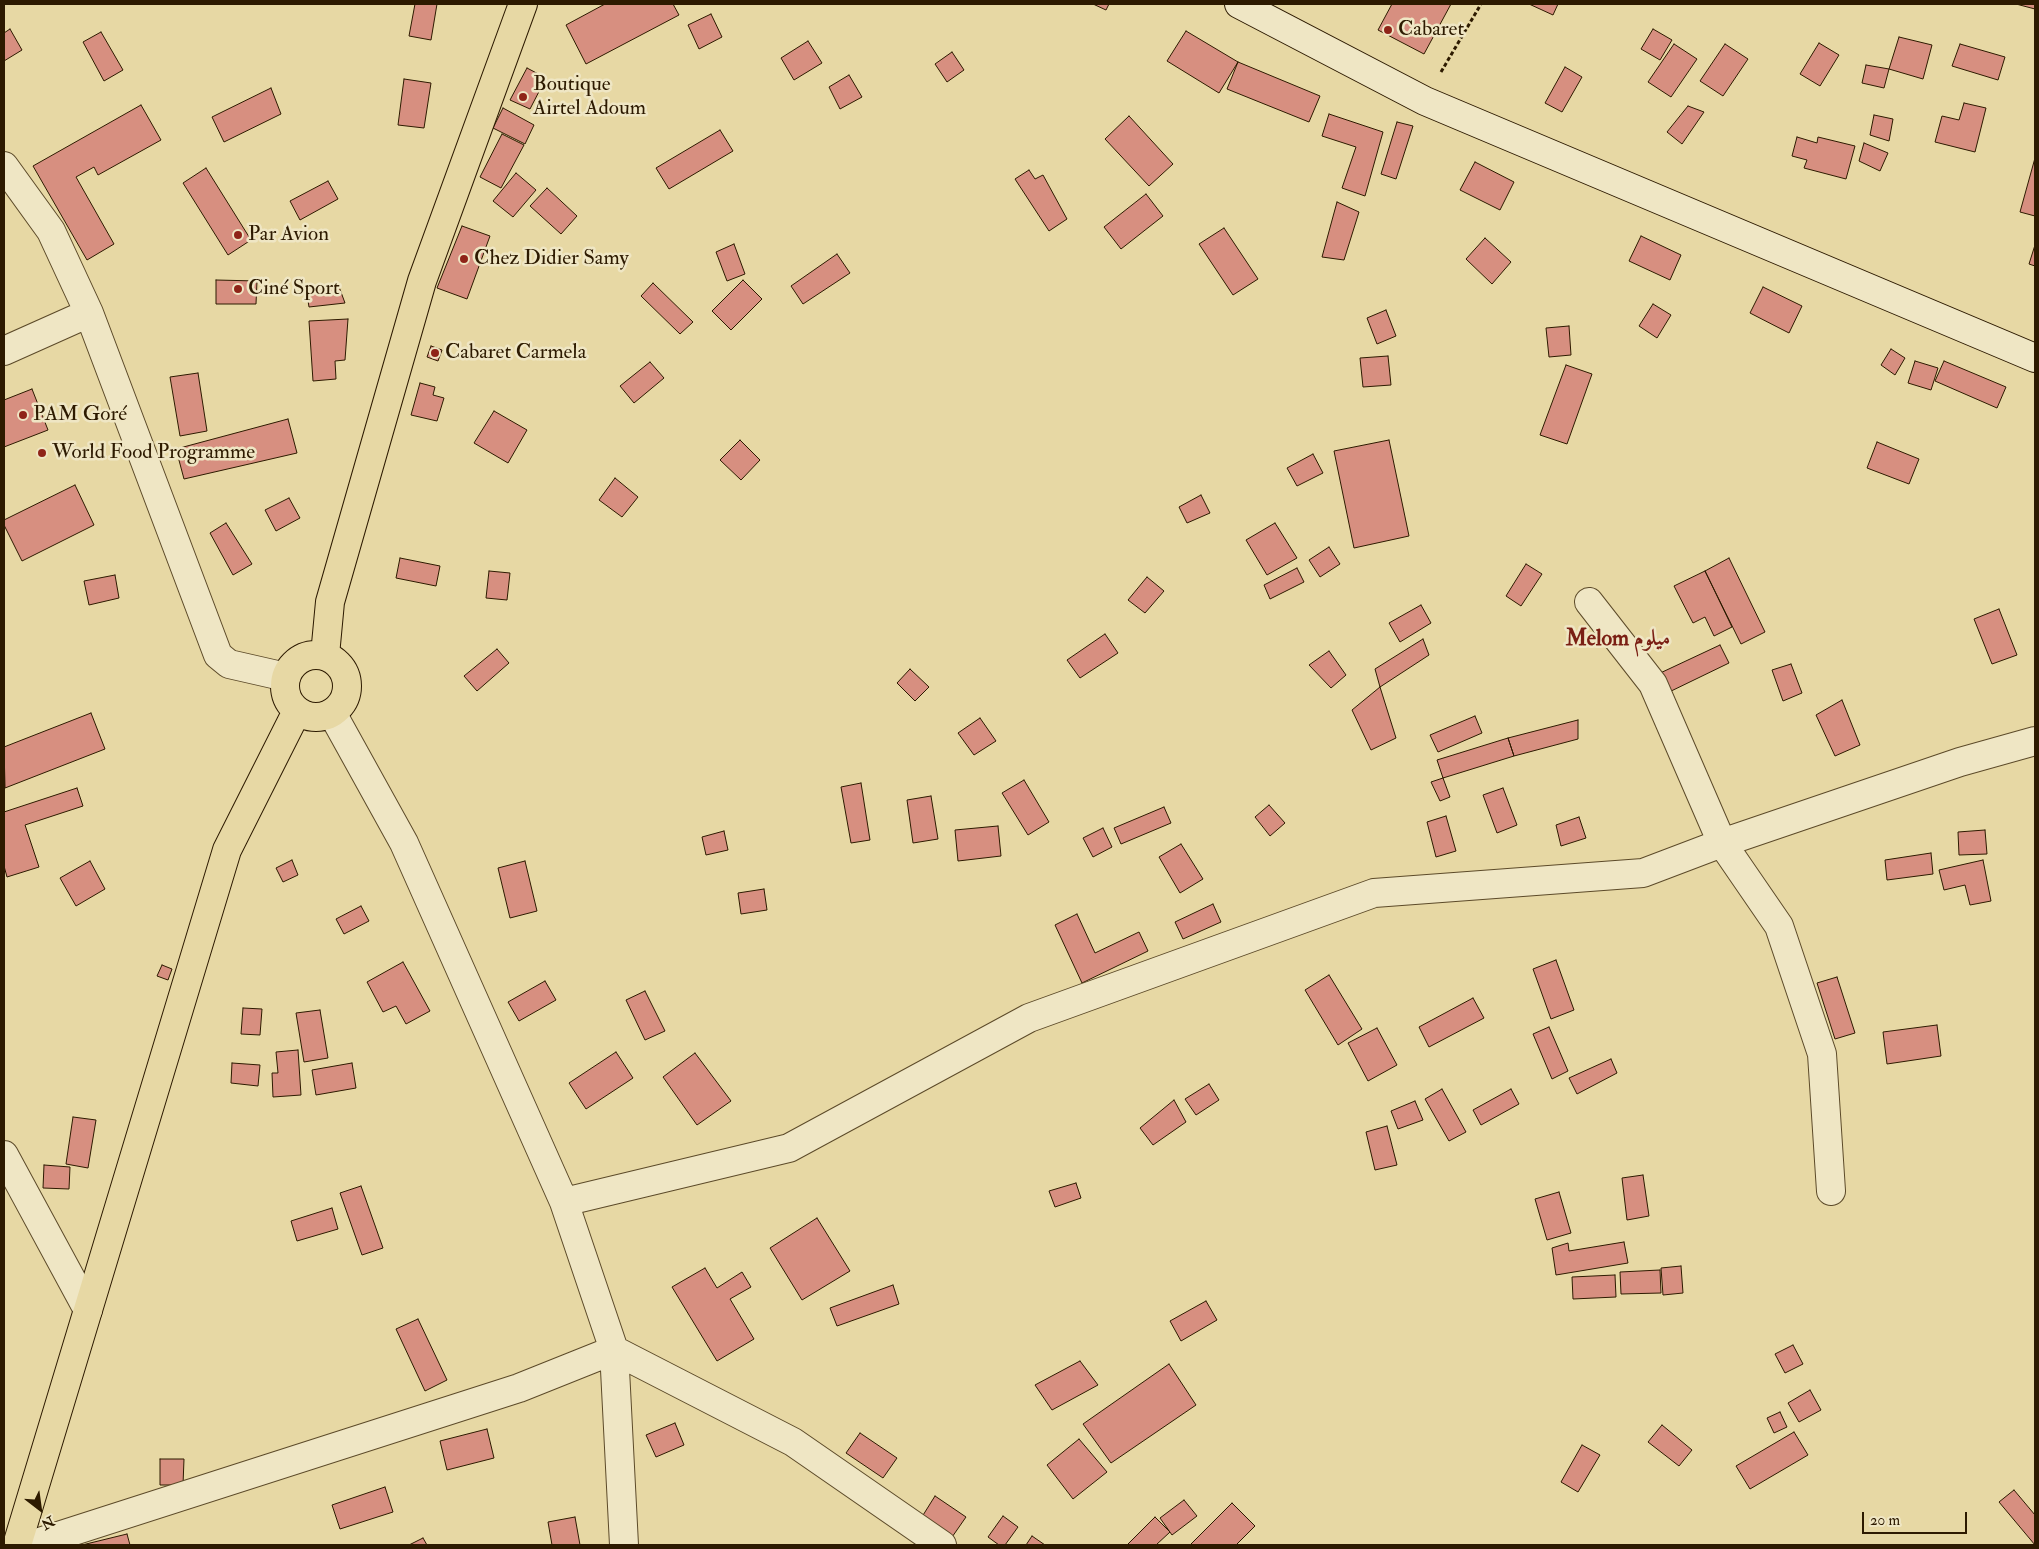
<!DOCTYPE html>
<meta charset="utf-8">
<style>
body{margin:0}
#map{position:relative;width:2039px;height:1549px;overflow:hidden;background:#e7d8a4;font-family:"IM FELL Double Pica",serif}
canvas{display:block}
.frame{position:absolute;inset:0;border:5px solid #2d1a00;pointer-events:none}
.north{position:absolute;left:15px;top:1484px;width:50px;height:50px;-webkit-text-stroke:4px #efe6c4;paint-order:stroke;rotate:150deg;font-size:14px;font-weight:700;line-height:20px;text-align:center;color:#2d1a00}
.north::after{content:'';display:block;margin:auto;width:18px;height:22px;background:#2d1a00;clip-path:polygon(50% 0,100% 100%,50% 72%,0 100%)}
.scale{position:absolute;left:1862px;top:1512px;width:105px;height:22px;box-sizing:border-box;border:2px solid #2d1a00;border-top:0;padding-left:6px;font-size:15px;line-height:18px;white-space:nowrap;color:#2d1a00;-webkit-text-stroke:4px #efe6c4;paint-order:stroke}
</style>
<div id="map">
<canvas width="2039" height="1549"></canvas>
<div class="frame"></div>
<div class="north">N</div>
<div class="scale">20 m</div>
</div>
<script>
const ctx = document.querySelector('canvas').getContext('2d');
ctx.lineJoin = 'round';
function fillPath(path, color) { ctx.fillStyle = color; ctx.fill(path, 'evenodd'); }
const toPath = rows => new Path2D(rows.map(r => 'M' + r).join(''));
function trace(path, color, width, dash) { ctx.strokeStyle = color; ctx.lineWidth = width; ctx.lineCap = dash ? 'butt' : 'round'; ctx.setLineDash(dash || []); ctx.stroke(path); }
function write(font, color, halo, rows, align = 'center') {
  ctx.font = font + ' "IM FELL Double Pica",Amiri,serif'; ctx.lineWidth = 5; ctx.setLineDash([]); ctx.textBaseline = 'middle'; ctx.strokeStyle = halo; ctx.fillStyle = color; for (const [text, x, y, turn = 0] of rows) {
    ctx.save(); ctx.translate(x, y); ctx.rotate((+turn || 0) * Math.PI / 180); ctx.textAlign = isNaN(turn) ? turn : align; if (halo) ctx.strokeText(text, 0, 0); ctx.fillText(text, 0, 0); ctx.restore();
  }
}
const building = toPath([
 [415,4,437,4,431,40,409,36,415,4],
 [605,4,673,4,679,15,586,64,566,25,605,4],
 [1093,4,1109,4,1106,10,1093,4],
 [1392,4,1451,4,1424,54,1378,30,1392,4],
 [1529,4,1558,4,1553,15,1529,4],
 [2016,4,2035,4,2035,9,2016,4],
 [711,14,722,37,699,49,688,25,711,14],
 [10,29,22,50,4,61,4,33,10,29],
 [1653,29,1672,40,1660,60,1641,49,1653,29],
 [1186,31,1238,62,1219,93,1167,61,1186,31],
 [101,32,123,70,104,81,83,42,101,32],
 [1899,37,1932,45,1923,79,1889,69,1899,37],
 [808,41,822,63,794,80,781,58,808,41],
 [1819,43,1839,55,1820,86,1800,74,1819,43],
 [1674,44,1697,59,1671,97,1648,82,1674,44],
 [1725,44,1748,59,1723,96,1700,81,1725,44],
 [1960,44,2005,57,1998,80,1952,66,1960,44],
 [952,52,964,70,947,82,935,64,952,52],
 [1238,62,1320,96,1309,122,1227,89,1238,62],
 [1866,65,1889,69,1884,88,1862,83,1866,65],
 [1565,67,1582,77,1562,112,1545,103,1565,67],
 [527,68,546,78,530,109,510,100,527,68],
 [849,75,862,97,840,109,829,87,849,75],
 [404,79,431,83,424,128,398,125,404,79],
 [271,88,281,114,224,142,212,117,271,88],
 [1964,103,1986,108,1975,152,1935,142,1942,116,1959,120,1964,103],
 [141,105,161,140,98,175,94,167,76,177,114,244,87,260,33,166,141,105],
 [1688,106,1704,112,1682,144,1667,132,1688,106],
 [503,108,534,125,525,144,493,128,503,108],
 [1329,114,1383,132,1365,196,1342,188,1356,147,1322,136,1329,114],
 [1874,115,1893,119,1889,141,1870,135,1874,115],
 [1129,116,1173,164,1149,186,1105,139,1129,116],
 [1397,122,1413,126,1396,179,1381,174,1397,122],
 [720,130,733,151,669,189,656,168,720,130],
 [502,134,524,145,501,188,480,177,502,134],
 [1797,137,1817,143,1818,137,1855,146,1846,179,1804,168,1807,160,1792,156,1797,137],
 [1864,143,1888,153,1880,171,1859,161,1864,143],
 [2035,158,2035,216,2020,212,2035,158],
 [1475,162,1514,182,1500,210,1460,190,1475,162],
 [206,168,251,240,228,255,183,183,206,168],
 [1029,170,1035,179,1043,175,1067,219,1049,231,1015,179,1029,170],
 [516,173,536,190,513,217,493,201,516,173],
 [328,181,338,199,300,220,290,201,328,181],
 [547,188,577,216,561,234,530,206,547,188],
 [1146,194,1163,216,1121,249,1104,227,1146,194],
 [1337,202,1359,212,1344,260,1322,257,1337,202],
 [462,226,490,236,467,299,437,288,462,226],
 [1224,228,1258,279,1233,295,1199,244,1224,228],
 [1641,236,1681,255,1670,280,1629,261,1641,236],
 [1485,238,1511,262,1492,284,1466,259,1485,238],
 [734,244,745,274,727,281,716,252,734,244],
 [2035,245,2035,266,2029,264,2035,245],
 [837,254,850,273,803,304,791,286,837,254],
 [216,280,257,281,256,304,216,304,216,280],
 [743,280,762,299,731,330,712,311,743,280],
 [653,283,693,322,680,334,641,296,653,283],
 [338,284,345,303,309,307,306,288,338,284],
 [1763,287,1802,306,1789,333,1750,313,1763,287],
 [1653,304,1671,315,1657,338,1639,326,1653,304],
 [1386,310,1396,336,1377,344,1367,318,1386,310],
 [348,319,345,360,335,361,336,379,313,381,309,321,348,319],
 [1569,326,1571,355,1549,357,1546,328,1569,326],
 [431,346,442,350,438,361,427,357,431,346],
 [1891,349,1905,358,1895,375,1881,365,1891,349],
 [1388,356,1391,385,1363,387,1360,358,1388,356],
 [1915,361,1938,368,1931,390,1908,383,1915,361],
 [1944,361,2006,387,1997,408,1935,381,1944,361],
 [650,362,664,378,634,403,620,386,650,362],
 [1566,365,1592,374,1567,444,1540,435,1566,365],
 [198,373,207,431,180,436,170,377,198,373],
 [420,383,435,387,433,395,444,398,437,421,411,415,420,383],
 [32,389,48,430,4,447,4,400,32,389],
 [494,411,527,430,508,463,474,443,494,411],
 [288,419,297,453,184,479,176,449,288,419],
 [740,440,760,460,741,480,720,460,740,440],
 [1389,440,1409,536,1354,548,1334,451,1389,440],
 [1877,442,1919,459,1909,484,1867,468,1877,442],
 [1313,454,1323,473,1297,486,1287,468,1313,454],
 [615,478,638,497,622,517,599,500,615,478],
 [75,485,94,525,22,561,4,525,4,520,75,485],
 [1201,495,1210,513,1187,523,1179,507,1201,495],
 [289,498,300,518,276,531,265,510,289,498],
 [226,523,252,564,233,575,210,533,226,523],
 [1275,523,1297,558,1267,575,1246,540,1275,523],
 [1329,547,1340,564,1320,577,1309,560,1329,547],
 [400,558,440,566,436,586,396,578,400,558],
 [1729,558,1765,632,1741,644,1705,571,1729,558],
 [1526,564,1542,574,1521,606,1506,596,1526,564],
 [1297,568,1304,582,1270,599,1264,585,1297,568],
 [489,571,510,573,507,600,486,598,489,571],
 [1705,571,1732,627,1714,636,1705,617,1693,623,1674,586,1705,571],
 [115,575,119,598,89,605,84,581,115,575],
 [1147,577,1164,591,1145,613,1128,600,1147,577],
 [1421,605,1431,623,1400,642,1389,623,1421,605],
 [1999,609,2017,655,1992,664,1974,619,1999,609],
 [1105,634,1118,653,1080,678,1067,660,1105,634],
 [1423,639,1429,655,1380,687,1375,669,1423,639],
 [1720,645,1729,663,1665,694,1656,675,1720,645],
 [497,649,509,663,477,691,464,676,497,649],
 [1329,651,1346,675,1331,688,1309,665,1329,651],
 [1791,664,1802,693,1783,701,1772,670,1791,664],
 [910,669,929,687,915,701,897,683,910,669],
 [1380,687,1396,738,1371,750,1352,710,1380,687],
 [1842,700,1860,745,1835,756,1816,715,1842,700],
 [91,713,105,749,5,788,4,747,91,713],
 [1475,716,1482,733,1438,752,1430,735,1475,716],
 [980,718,996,741,974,755,958,733,980,718],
 [1578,720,1578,739,1514,756,1508,738,1578,720],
 [1508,738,1514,756,1443,778,1437,760,1508,738],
 [1443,778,1450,797,1440,801,1431,782,1443,778],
 [1024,780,1049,822,1028,835,1002,793,1024,780],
 [861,783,870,840,851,843,841,787,861,783],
 [77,788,83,806,25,825,39,867,7,877,4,866,4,812,77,788],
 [1503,788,1517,825,1497,833,1483,795,1503,788],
 [931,796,938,839,913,843,907,800,931,796],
 [1269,805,1285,823,1270,836,1255,817,1269,805],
 [1164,807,1171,823,1121,844,1114,828,1164,807],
 [1446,816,1456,851,1436,857,1427,822,1446,816],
 [1579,817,1586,838,1561,846,1556,825,1579,817],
 [998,826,1001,856,958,861,955,830,998,826],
 [1103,828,1112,847,1093,857,1083,838,1103,828],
 [1985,830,1987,854,1959,855,1958,832,1985,830],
 [724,831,728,850,706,855,702,837,724,831],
 [1181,844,1203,879,1180,893,1159,857,1181,844],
 [1931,853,1933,874,1887,880,1885,860,1931,853],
 [292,860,298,875,283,882,276,868,292,860],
 [1983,860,1991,901,1970,905,1965,885,1944,890,1939,870,1983,860],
 [90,861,105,889,76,906,60,878,90,861],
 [525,861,537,911,510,918,498,868,525,861],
 [764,889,767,910,741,914,738,893,764,889],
 [1213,904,1221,922,1183,939,1175,922,1213,904],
 [361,906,369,921,344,934,336,919,361,906],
 [1077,914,1095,953,1139,932,1148,951,1082,983,1055,925,1077,914],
 [1556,960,1574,1010,1551,1019,1533,969,1556,960],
 [403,962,430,1011,406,1024,396,1006,383,1012,367,982,403,962],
 [162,965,172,969,168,980,157,976,162,965],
 [1329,975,1362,1029,1338,1045,1305,990,1329,975],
 [1837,977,1855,1033,1835,1039,1817,983,1837,977],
 [545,981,556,1000,519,1021,508,1002,545,981],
 [645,991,665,1031,645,1040,626,1000,645,991],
 [1473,998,1484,1018,1429,1047,1419,1027,1473,998],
 [243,1008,262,1009,260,1035,241,1034,243,1008],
 [320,1010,328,1058,304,1062,296,1013,320,1010],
 [1937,1025,1941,1056,1887,1064,1883,1032,1937,1025],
 [1549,1027,1568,1071,1552,1079,1533,1034,1549,1027],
 [1377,1028,1397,1065,1368,1081,1348,1043,1377,1028],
 [298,1050,301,1095,273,1097,272,1073,278,1073,276,1052,298,1050],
 [616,1052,633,1078,586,1109,569,1083,616,1052],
 [695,1053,731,1101,697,1125,663,1077,695,1053],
 [1611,1059,1617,1073,1577,1094,1569,1078,1611,1059],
 [232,1063,260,1065,258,1086,231,1083,232,1063],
 [352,1063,356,1088,316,1095,312,1070,352,1063],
 [1209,1084,1219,1100,1196,1115,1185,1099,1209,1084],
 [1442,1089,1466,1132,1449,1141,1425,1099,1442,1089],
 [1511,1089,1519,1104,1481,1125,1473,1110,1511,1089],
 [1174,1100,1186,1122,1153,1145,1140,1128,1174,1100],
 [1415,1101,1423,1120,1398,1129,1391,1111,1415,1101],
 [73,1117,96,1120,88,1168,66,1164,73,1117],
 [1387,1126,1397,1165,1375,1170,1366,1132,1387,1126],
 [44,1165,70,1167,69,1189,43,1188,44,1165],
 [1643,1175,1649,1216,1627,1220,1622,1178,1643,1175],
 [1076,1183,1081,1198,1055,1207,1049,1191,1076,1183],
 [361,1186,383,1248,362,1255,340,1193,361,1186],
 [1559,1192,1571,1233,1547,1240,1535,1199,1559,1192],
 [332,1208,338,1229,297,1241,291,1221,332,1208],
 [817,1218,850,1271,802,1300,770,1248,817,1218],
 [1624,1242,1628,1263,1556,1275,1552,1248,1568,1243,1569,1251,1624,1242],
 [1681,1266,1683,1293,1663,1295,1661,1268,1681,1266],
 [705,1268,717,1288,742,1272,751,1287,730,1299,754,1339,717,1361,672,1287,705,1268],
 [1660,1270,1661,1293,1621,1294,1620,1272,1660,1270],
 [1615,1275,1616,1297,1573,1299,1572,1277,1615,1275],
 [893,1285,899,1304,837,1326,830,1308,893,1285],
 [1206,1301,1217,1320,1181,1341,1170,1321,1206,1301],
 [418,1319,447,1380,425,1391,396,1329,418,1319],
 [1793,1345,1803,1364,1785,1373,1775,1354,1793,1345],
 [1080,1361,1098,1385,1052,1410,1035,1385,1080,1361],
 [1169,1364,1196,1405,1111,1463,1083,1424,1169,1364],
 [1810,1390,1821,1410,1799,1422,1788,1403,1810,1390],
 [1780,1412,1787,1427,1774,1433,1767,1418,1780,1412],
 [675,1423,684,1445,656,1457,646,1435,675,1423],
 [1662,1425,1692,1450,1679,1466,1648,1442,1662,1425],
 [487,1429,494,1458,447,1470,440,1441,487,1429],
 [1794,1432,1808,1455,1750,1489,1736,1466,1794,1432],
 [860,1433,897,1458,883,1478,846,1453,860,1433],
 [1079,1439,1107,1472,1073,1499,1047,1465,1079,1439],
 [1582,1445,1600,1455,1578,1492,1561,1482,1582,1445],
 [160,1459,184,1459,183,1485,160,1485,160,1459],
 [385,1487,393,1512,340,1529,332,1505,385,1487],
 [2014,1490,2035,1515,2035,1545,1999,1502,2014,1490],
 [935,1496,966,1517,950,1540,920,1520,935,1496],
 [1184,1500,1197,1516,1172,1535,1160,1518,1184,1500],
 [1232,1503,1255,1526,1237,1544,1238,1545,1190,1545,1232,1503],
 [1003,1516,1018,1527,1005,1545,999,1545,988,1537,1003,1516],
 [575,1517,580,1545,552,1545,548,1522,575,1517],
 [1155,1517,1170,1532,1156,1545,1127,1545,1155,1517],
 [127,1534,130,1545,82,1545,127,1534],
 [1032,1536,1045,1545,1026,1545,1032,1536],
 [423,1538,427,1545,409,1545,423,1538]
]);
fillPath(building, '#d78f80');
trace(building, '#2d1a00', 1);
const minor = toPath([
 [4,166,51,231,89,313,218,655,229,664,286,677],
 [4,351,89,313],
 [1589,602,1653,684,1722,843,1779,926,1822,1054,1831,1191],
 [332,713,404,843,564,1202,614,1350,624,1545],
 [4,1155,88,1310],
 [564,1202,789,1148,1029,1018,1374,893,1643,873,1722,843,1960,762,2035,741],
 [30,1545,519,1388,614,1350,793,1442,942,1545]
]);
const secondary = toPath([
 [1239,4,1425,101,2035,358]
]);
const primary = toPath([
 '285 686a31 31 0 1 1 62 0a31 31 0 1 1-62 0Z',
 [325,655,330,602,422,281,523,4],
 [17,1545,227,850,297,711]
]);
trace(minor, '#5c4a29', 30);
trace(secondary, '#2d1a00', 30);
trace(primary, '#2d1a00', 30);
trace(toPath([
 [1441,72,1481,4]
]), '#2d1a00', 3, [4, 2.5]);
trace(minor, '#efe6c4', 28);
trace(secondary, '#efe6c4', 28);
trace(primary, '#e7d8a4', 28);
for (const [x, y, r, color] of [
 [1388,30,5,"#8f2418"],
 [523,97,5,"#8f2418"],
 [238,235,5,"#8f2418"],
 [464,259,5,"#8f2418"],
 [238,289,5,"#8f2418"],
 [435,353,5,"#8f2418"],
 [23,415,5,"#8f2418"],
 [42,453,5,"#8f2418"]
]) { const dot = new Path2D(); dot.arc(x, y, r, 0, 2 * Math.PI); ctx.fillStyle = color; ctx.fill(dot); trace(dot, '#efe6c4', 2); }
write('21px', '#2d1a00', '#efe6c4', [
 ["Cabaret",1398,30],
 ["Boutique",533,85],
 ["Airtel Adoum",533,109],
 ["Par Avion",248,235],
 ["Chez Didier Samy",474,259],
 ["Ciné Sport",248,289],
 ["Cabaret Carmela",445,353],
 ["PAM Goré",33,415],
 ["World Food Programme",52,453]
], 'left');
write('bold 22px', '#7a1f14', '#efe6c4', [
 ["Melom ميلوم",1618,640]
]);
</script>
